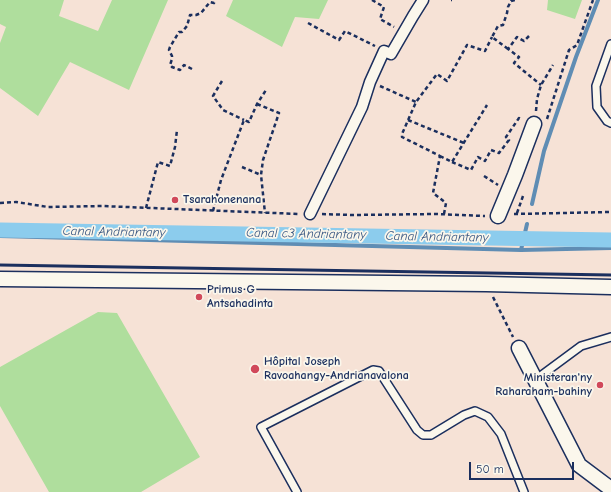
<!DOCTYPE html>
<meta charset="utf-8">
<style>
body{margin:0}
#map{position:relative;width:611px;height:492px;overflow:hidden;background:#f6e2d6;font-family:"Comic Neue",sans-serif}
canvas{display:block}
.scale{position:absolute;left:469px;top:462px;width:105px;height:18px;box-sizing:border-box;border:2px solid #1b2f5e;border-top:0;padding-left:5px;font-size:12px;line-height:14px;white-space:nowrap;color:#1b2f5e;-webkit-text-stroke:3px #fbf7ec;paint-order:stroke}
</style>
<div id="map">
<canvas width="611" height="492"></canvas>
<div class="scale">50 m</div>
</div>
<script>
const ctx = document.querySelector('canvas').getContext('2d');
ctx.lineJoin = 'round';
function fillPath(path, color) { ctx.fillStyle = color; ctx.fill(path, 'evenodd'); }
const toPath = rows => new Path2D(rows.map(r => 'M' + r).join(''));
function trace(path, color, width, dash) { ctx.strokeStyle = color; ctx.lineWidth = width; ctx.lineCap = dash ? 'butt' : 'round'; ctx.setLineDash(dash || []); ctx.stroke(path); }
function write(font, color, halo, rows, align = 'center') {
  ctx.font = font + ' "Comic Neue",sans-serif'; ctx.lineWidth = 3.5; ctx.setLineDash([]); ctx.textBaseline = 'middle'; ctx.strokeStyle = halo; ctx.fillStyle = color; for (const [text, x, y, turn = 0] of rows) {
    ctx.save(); ctx.translate(x, y); ctx.rotate((+turn || 0) * Math.PI / 180); ctx.textAlign = isNaN(turn) ? turn : align; if (halo) ctx.strokeText(text, 0, 0); ctx.fillText(text, 0, 0); ctx.restore();
  }
}
fillPath(toPath([
 [0,0,64,0,59,16,98,31,112,0,168,0,129,90,70,62,38,116,0,88,0,43,6,27,0,24],
 [233,0,328,0,319,19,295,17,282,47,226,16],
 [548,0,582,0,575,19,547,10],
 [98,312,117,313,200,457,141,492,49,492,0,406,0,367]
]), '#afde9d');
trace(toPath([
 [532,204,544,151,576,57,598,0],
 [0,236,521,250,611,248],
 [521,250,527,224]
]), '#5f8db4', 4);
trace(toPath([
 [0,230,611,240]
]), '#8ccced', 15);
const service = toPath([
 [611,44,596,86,597,107,607,121,611,123],
 [535,380,581,346,611,337],
 [297,492,261,427,373,370,379,371,417,430,423,435,431,435,464,415,475,411,488,417,501,434,524,492]
]);
const pedestrian = toPath([
 [310,214,362,107,370,82,384,51,391,54,413,16,423,0]
]);
const minor = toPath([
 [498,216,515,175,534,124],
 [0,279,486,284,611,287],
 [519,348,579,465,611,489]
]);
trace(service, '#1b2f5e', 10);
trace(pedestrian, '#1b2f5e', 13);
trace(minor, '#1b2f5e', 17);
trace(toPath([
 [372,0,384,7,380,19,394,27],
 [451,0,452,0],
 [308,23,339,40,345,31,375,46],
 [529,36,524,41,517,37,508,49,519,57,514,63,541,85],
 [508,49,492,37,498,26,503,25,507,13,508,7,511,1,515,0],
 [192,69,184,65,180,70,172,67,170,65,172,59,172,56,169,50,170,47,179,32,182,32,187,26,190,15,196,15,201,13,210,2,214,3,215,0],
 [222,81,213,96,223,110,244,120],
 [380,86,416,102],
 [257,104,279,113,263,160,261,175,265,213],
 [536,111,537,99,541,85,553,65],
 [547,119,569,50,577,45,593,0],
 [408,120,464,143],
 [440,156,452,162,487,105],
 [452,162,471,170,478,157,485,161,491,150,499,153,509,140,506,137,519,118,521,120],
 [242,167,261,175],
 [484,176,498,185],
 [0,203,16,202,48,207,102,206,299,214],
 [146,208,158,162,170,166,175,147,177,130],
 [213,211,221,180,244,120,249,122,257,104,266,90],
 [517,213,523,196],
 [322,214,351,215,436,214,485,216],
 [444,214,446,203,433,193,440,156,402,137,402,134,416,102,437,74,447,81,467,45,485,51,492,37],
 [514,214,611,212],
 [493,297,513,337]
]), '#1b2f5e', 2.5, [4, 3]);
trace(service, '#fbf7ec', 7);
trace(pedestrian, '#fbf7ec', 10);
trace(minor, '#fbf7ec', 14);
trace(toPath([
 [0,265,611,275]
]), '#1b2f5e', 3);
for (const [x, y, r, color] of [
 [175,200,4,"#d1495b"],
 [199,297,4,"#d1495b"],
 [255,369,5,"#d1495b"],
 [600,385,4,"#d1495b"]
]) { const dot = new Path2D(); dot.arc(x, y, r, 0, 2 * Math.PI); ctx.fillStyle = color; ctx.fill(dot); trace(dot, '#fbf7ec', 1.5); }
write('bold 12px', '#1b2f5e', '#fbf7ec', [
 ["Tsarahonenana",183,200],
 ["Primus G",207,290],
 ["Antsahadinta",207,304],
 ["Hôpital Joseph",264,362],
 ["Ravoahangy-Andrianavalona",264,376],
 ["Ministeran'ny",592,378,"right"],
 ["Raharaham-bahiny",592,392,"right"]
], 'left');
write('italic 13px', '#375682', '#fbf7ec', [
 ["Canal Andriantany",114,232,1],
 ["Canal c3 Andriantany",306,234,1],
 ["Canal Andriantany",437,237,1]
]);
</script>
